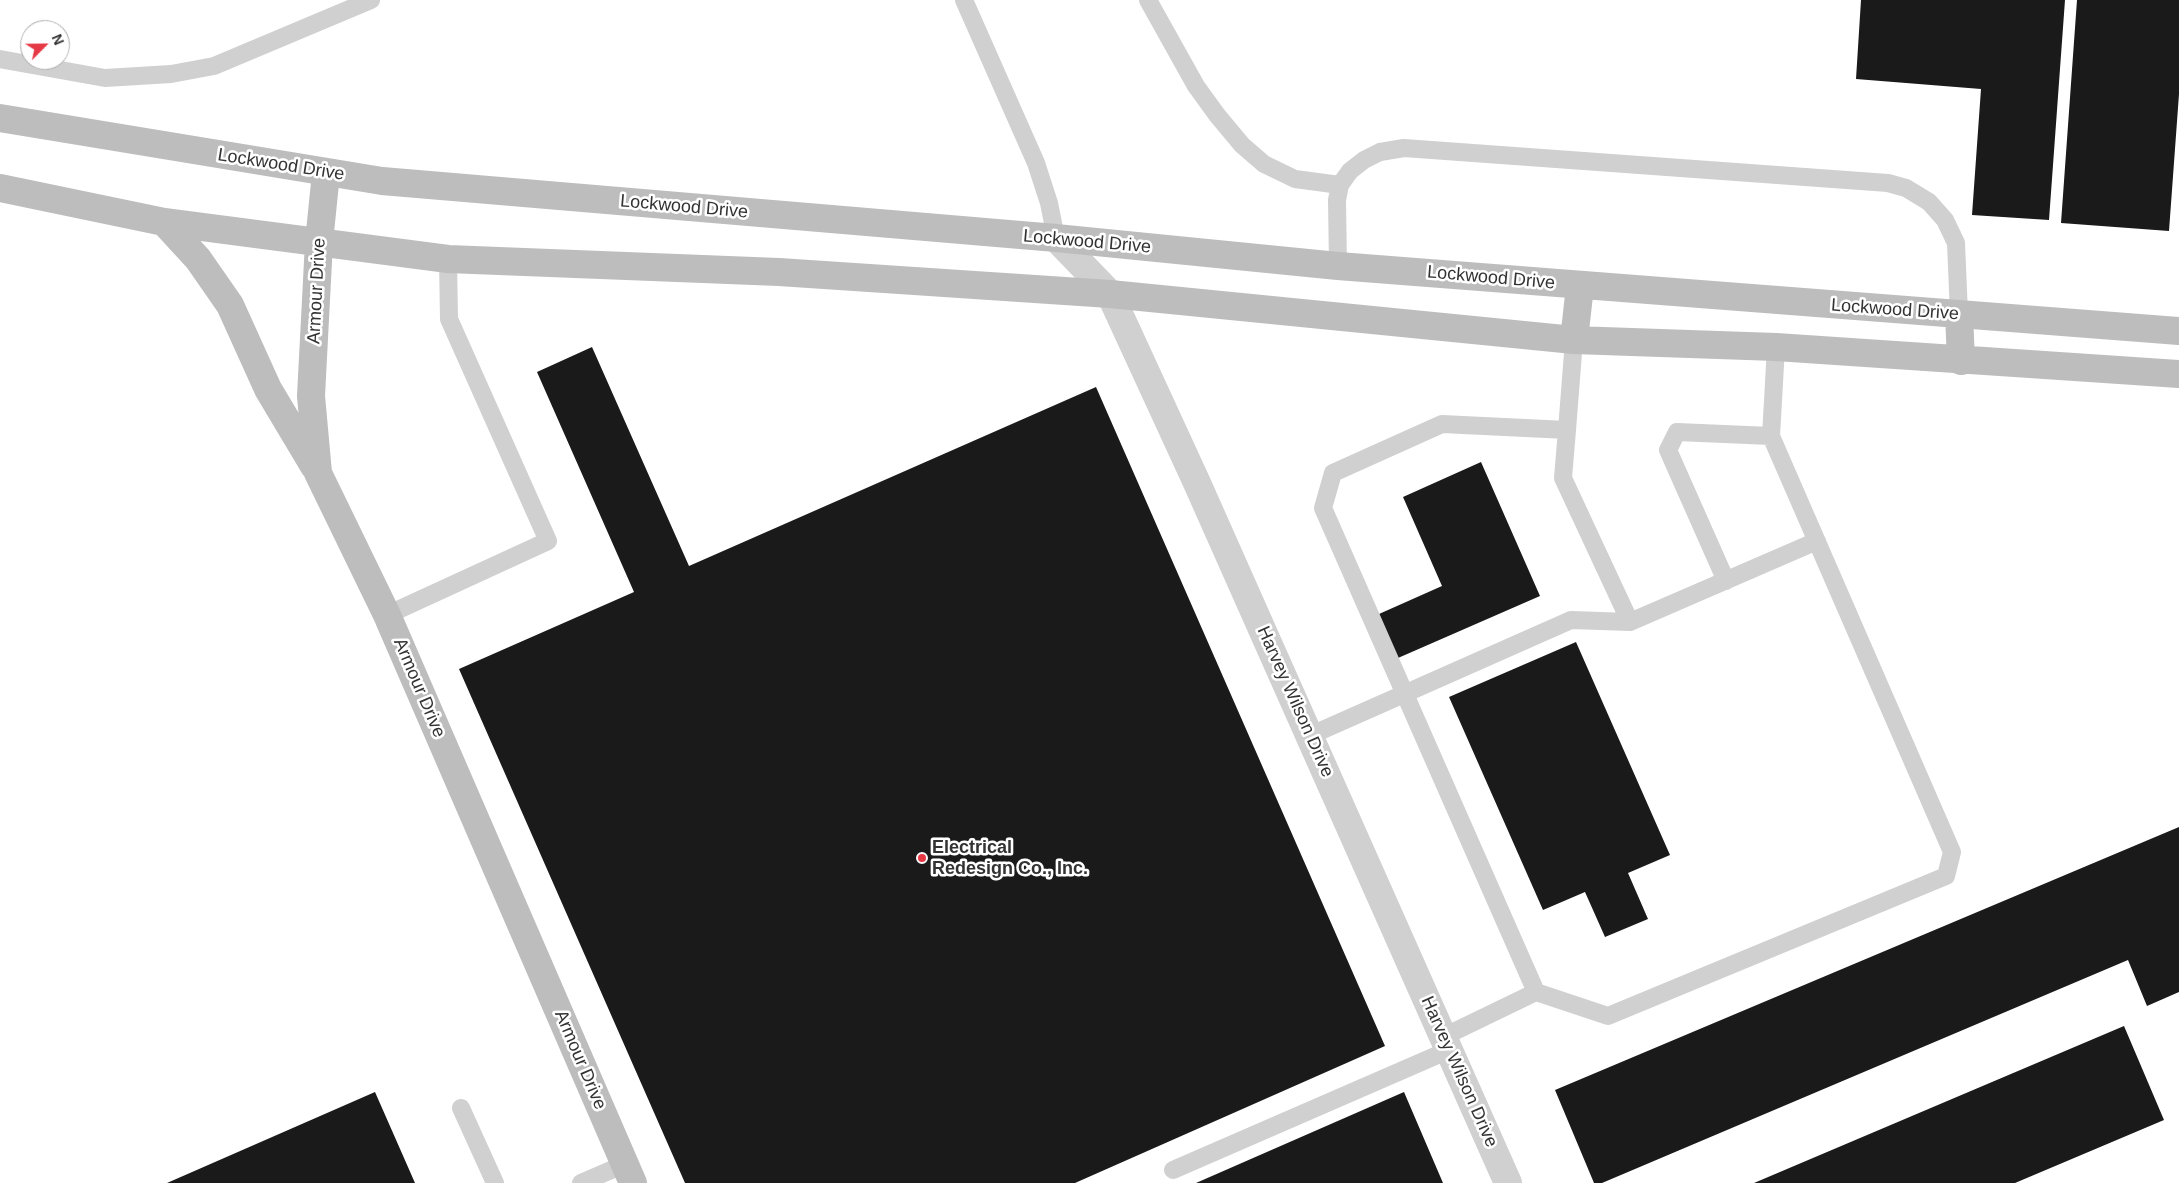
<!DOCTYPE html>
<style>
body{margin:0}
#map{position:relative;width:2179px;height:1183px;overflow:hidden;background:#fff;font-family:Arial,sans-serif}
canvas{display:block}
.north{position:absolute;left:20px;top:20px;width:50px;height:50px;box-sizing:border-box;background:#fff;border:1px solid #adadad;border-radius:50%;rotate:67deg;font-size:14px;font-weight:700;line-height:20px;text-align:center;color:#333}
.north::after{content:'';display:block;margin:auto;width:18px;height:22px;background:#e63946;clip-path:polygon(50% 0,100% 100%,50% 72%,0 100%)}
</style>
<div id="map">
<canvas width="2179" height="1183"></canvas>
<div class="north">N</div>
</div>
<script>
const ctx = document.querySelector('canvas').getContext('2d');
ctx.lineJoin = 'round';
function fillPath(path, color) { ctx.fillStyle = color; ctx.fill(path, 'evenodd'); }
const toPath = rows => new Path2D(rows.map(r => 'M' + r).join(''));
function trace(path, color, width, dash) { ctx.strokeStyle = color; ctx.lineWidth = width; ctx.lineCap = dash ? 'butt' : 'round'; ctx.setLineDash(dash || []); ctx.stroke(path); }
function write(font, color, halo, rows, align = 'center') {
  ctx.font = font + ' Arial,sans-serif'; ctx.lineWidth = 5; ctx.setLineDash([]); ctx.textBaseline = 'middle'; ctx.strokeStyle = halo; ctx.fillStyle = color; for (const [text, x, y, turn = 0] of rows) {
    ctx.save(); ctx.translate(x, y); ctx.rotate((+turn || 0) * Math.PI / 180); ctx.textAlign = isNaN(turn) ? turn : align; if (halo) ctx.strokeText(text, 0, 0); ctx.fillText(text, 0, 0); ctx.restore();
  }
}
fillPath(toPath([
 [1861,0,2065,0,2049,220,1972,215,1981,89,1856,79],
 [2077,0,2179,0,2179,94,2169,231,2061,223],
 [592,347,689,566,1096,387,1385,1046,1075,1183,685,1183,459,669,634,592,537,372],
 [1481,462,1540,596,1398,658,1379,614,1442,586,1403,497],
 [1576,642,1670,855,1628,873,1648,919,1605,937,1585,892,1543,910,1449,697],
 [2179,827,2179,992,2147,1006,2128,960,1602,1183,1594,1183,1555,1090],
 [2124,1026,2164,1120,2015,1183,1754,1183],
 [375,1092,415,1183,167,1183],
 [1404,1092,1443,1183,1196,1183]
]), '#1a1a1a');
trace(toPath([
 [964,0,1036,163,1049,203,1056,238],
 [1148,0,1196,86,1217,115,1242,145,1264,164,1295,179,1340,185],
 [0,59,105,78,171,74,214,66,371,0],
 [1338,266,1337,200,1340,185,1350,171,1364,160,1380,152,1404,148,1888,183,1906,188,1929,202,1945,220,1956,243,1959,314],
 [1574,340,1567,430,1442,424,1333,473,1323,508,1536,992,1608,1016,1946,876,1952,852,1771,436,1776,347],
 [1567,430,1563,478,1630,622],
 [1726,581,1668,450,1677,432,1771,436],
 [387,615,548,541,449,319,448,259],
 [1309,736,1571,620,1630,622,1817,541],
 [1443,1037,1536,992],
 [461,1108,495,1183],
 [1173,1170,1449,1050],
 [581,1183,625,1164]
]), '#d0d0d0', 18);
trace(toPath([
 [1056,238,1110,294,1197,483,1508,1183]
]), '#d0d0d0', 28);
trace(toPath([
 [0,118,382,181,1056,238,1338,266,2179,331],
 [326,173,319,242,311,396,318,473,387,615,633,1183],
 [0,188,164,222,448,259,779,272,1110,294,1574,340,1776,347,2179,374],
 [164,222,198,259,230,305,268,389,314,466],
 [1959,314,1961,361],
 [1574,340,1580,286]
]), '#bdbdbd', 28);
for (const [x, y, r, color] of [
 [922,858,5,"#e63946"]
]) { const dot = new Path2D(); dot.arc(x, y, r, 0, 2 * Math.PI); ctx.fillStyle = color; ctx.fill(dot); trace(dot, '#fff', 2); }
write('18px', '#333', '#fff', [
 ["Lockwood Drive",281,165,9],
 ["Lockwood Drive",684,207,5],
 ["Lockwood Drive",1087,242,5],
 ["Lockwood Drive",1491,278,5],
 ["Armour Drive",317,291,-87],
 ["Lockwood Drive",1895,310,4],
 ["Armour Drive",419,688,67],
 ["Harvey Wilson Drive",1295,702,66],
 ["Armour Drive",580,1060,67],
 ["Harvey Wilson Drive",1459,1072,66]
]);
write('bold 18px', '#333', '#fff', [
 ["Electrical",932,848],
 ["Redesign Co., Inc.",932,869]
], 'left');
</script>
